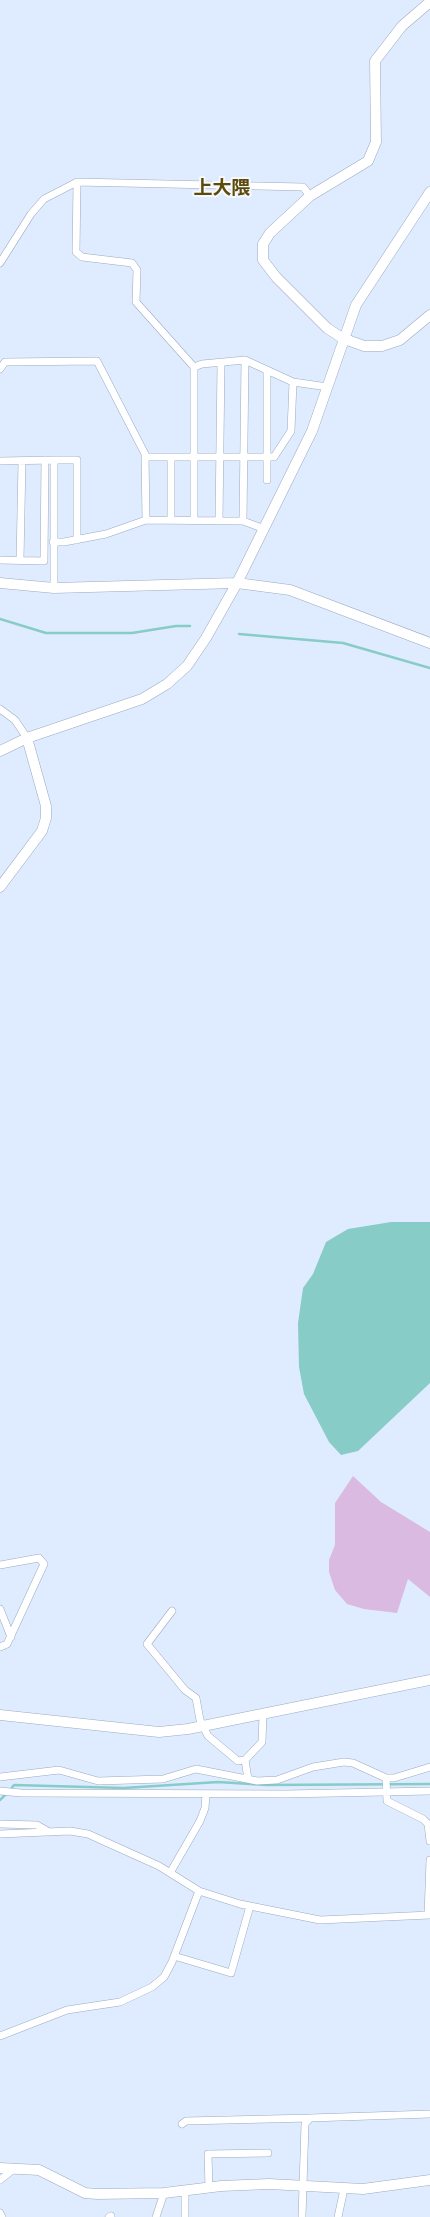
<!DOCTYPE html>
<meta charset="utf-8">
<style>
body{margin:0}
canvas{display:block;background:#dfecff}
</style>
<canvas width="430" height="2217"></canvas>
<script>
const ctx = document.querySelector('canvas').getContext('2d');
ctx.lineJoin = 'round';
function fillPath(path, color) { ctx.fillStyle = color; ctx.fill(path, 'evenodd'); }
const toPath = rows => new Path2D(rows.map(r => 'M' + r).join(''));
function trace(path, color, width, dash) { ctx.strokeStyle = color; ctx.lineWidth = width; ctx.lineCap = dash ? 'butt' : 'round'; ctx.setLineDash(dash || []); ctx.stroke(path); }
function write(font, color, halo, rows, align = 'center') {
  ctx.font = font + ' Overpass,"Noto Sans JP",sans-serif'; ctx.lineWidth = 4; ctx.setLineDash([]); ctx.textBaseline = 'middle'; ctx.strokeStyle = halo; ctx.fillStyle = color; for (const [text, x, y, turn = 0] of rows) {
    ctx.save(); ctx.translate(x, y); ctx.rotate((+turn || 0) * Math.PI / 180); ctx.textAlign = isNaN(turn) ? turn : align; if (halo) ctx.strokeText(text, 0, 0); ctx.fillText(text, 0, 0); ctx.restore();
  }
}
fillPath(toPath([
 [353,1476,381,1502,430,1532,430,1597,408,1579,397,1613,364,1609,347,1604,335,1590,329,1572,329,1560,335,1545,335,1503]
]), '#dabae0');
fillPath(toPath([
 [391,1222,430,1222,430,1383,358,1451,341,1455,329,1442,304,1394,299,1367,298,1323,303,1288,313,1274,326,1242,348,1229]
]), '#87ccc7');
trace(toPath([
 [0,619,46,633,132,633,176,626,190,626],
 [239,634,343,643,430,668],
 [10,1790,14,1785,124,1788,218,1782,266,1785,430,1784],
 [0,1800,6,1794]
]), '#87ccc7', 2.5);
const street = toPath([
 [77,182,76,252,82,257,132,263,137,270,136,302,194,367,194,520],
 [0,263,31,214,44,199,77,182,303,187,310,196],
 [194,367,202,364,245,360,293,382,328,387],
 [0,369,5,362,97,361,145,454,146,520],
 [146,457,274,457,291,431,293,382],
 [54,460,77,460,77,540],
 [0,461,54,460,54,588],
 [267,480,267,370],
 [171,520,171,457],
 [219,520,221,363],
 [243,521,245,360],
 [53,542,64,542,106,534,146,520,243,521,262,528],
 [0,560,44,561,45,460],
 [20,560,22,461],
 [0,709,15,720,27,738],
 [0,1565,39,1558,44,1564,7,1644,0,1647],
 [0,1609,11,1637],
 [172,1611,147,1644,185,1690,196,1698,200,1720,208,1736,238,1761,245,1760,248,1779],
 [245,1760,262,1742,263,1714],
 [0,1777,59,1770,98,1781,163,1779,196,1769,257,1781,277,1780,313,1767,344,1762,353,1763,386,1778,394,1778,430,1767],
 [386,1778,387,1801,423,1819,428,1824,430,1841],
 [0,1791,21,1793,287,1794,430,1791],
 [0,1824,37,1825,49,1832],
 [0,1834,70,1831,88,1834,159,1866,199,1891,240,1904,320,1920,430,1915],
 [170,1873,200,1821,205,1808,206,1794],
 [428,1915,430,1860],
 [174,1956,231,1973,250,1906],
 [0,2036,67,2010,120,2002,152,1987,164,1977,172,1962,199,1891],
 [182,2124,186,2121,310,2118],
 [0,2180,15,2168],
 [209,2188,208,2154,268,2153],
 [185,2191,185,2217],
 [0,2213,2,2217],
 [109,2217,111,2216],
 [156,2217,164,2193],
 [302,2217,305,2124,310,2118,430,2114],
 [338,2217,344,2189]
]);
const secondary = toPath([
 [430,2,402,26,375,61,376,142,368,161,310,196,270,233,263,244,263,260,276,277,327,328,342,338,364,346,382,346,400,340,430,315],
 [0,583,54,588,237,583,290,590,430,643],
 [0,751,27,738,142,699,167,684,187,666,206,638,237,583,312,431,356,305,430,192],
 [0,887,42,831,46,818,46,806,27,738],
 [0,1715,159,1732,188,1729,430,1680],
 [0,2168,39,2170,85,2193,97,2194,164,2193,221,2186,269,2184,363,2189,430,2180]
]);
trace(street, '#9aaac0', 8);
trace(secondary, '#9aaac0', 11);
trace(street, '#fff', 7);
trace(secondary, '#fff', 10);
write('bold 19px', '#5c4a0a', '#f5f9fd', [
 ["上大隈",222,190]
]);
</script>
